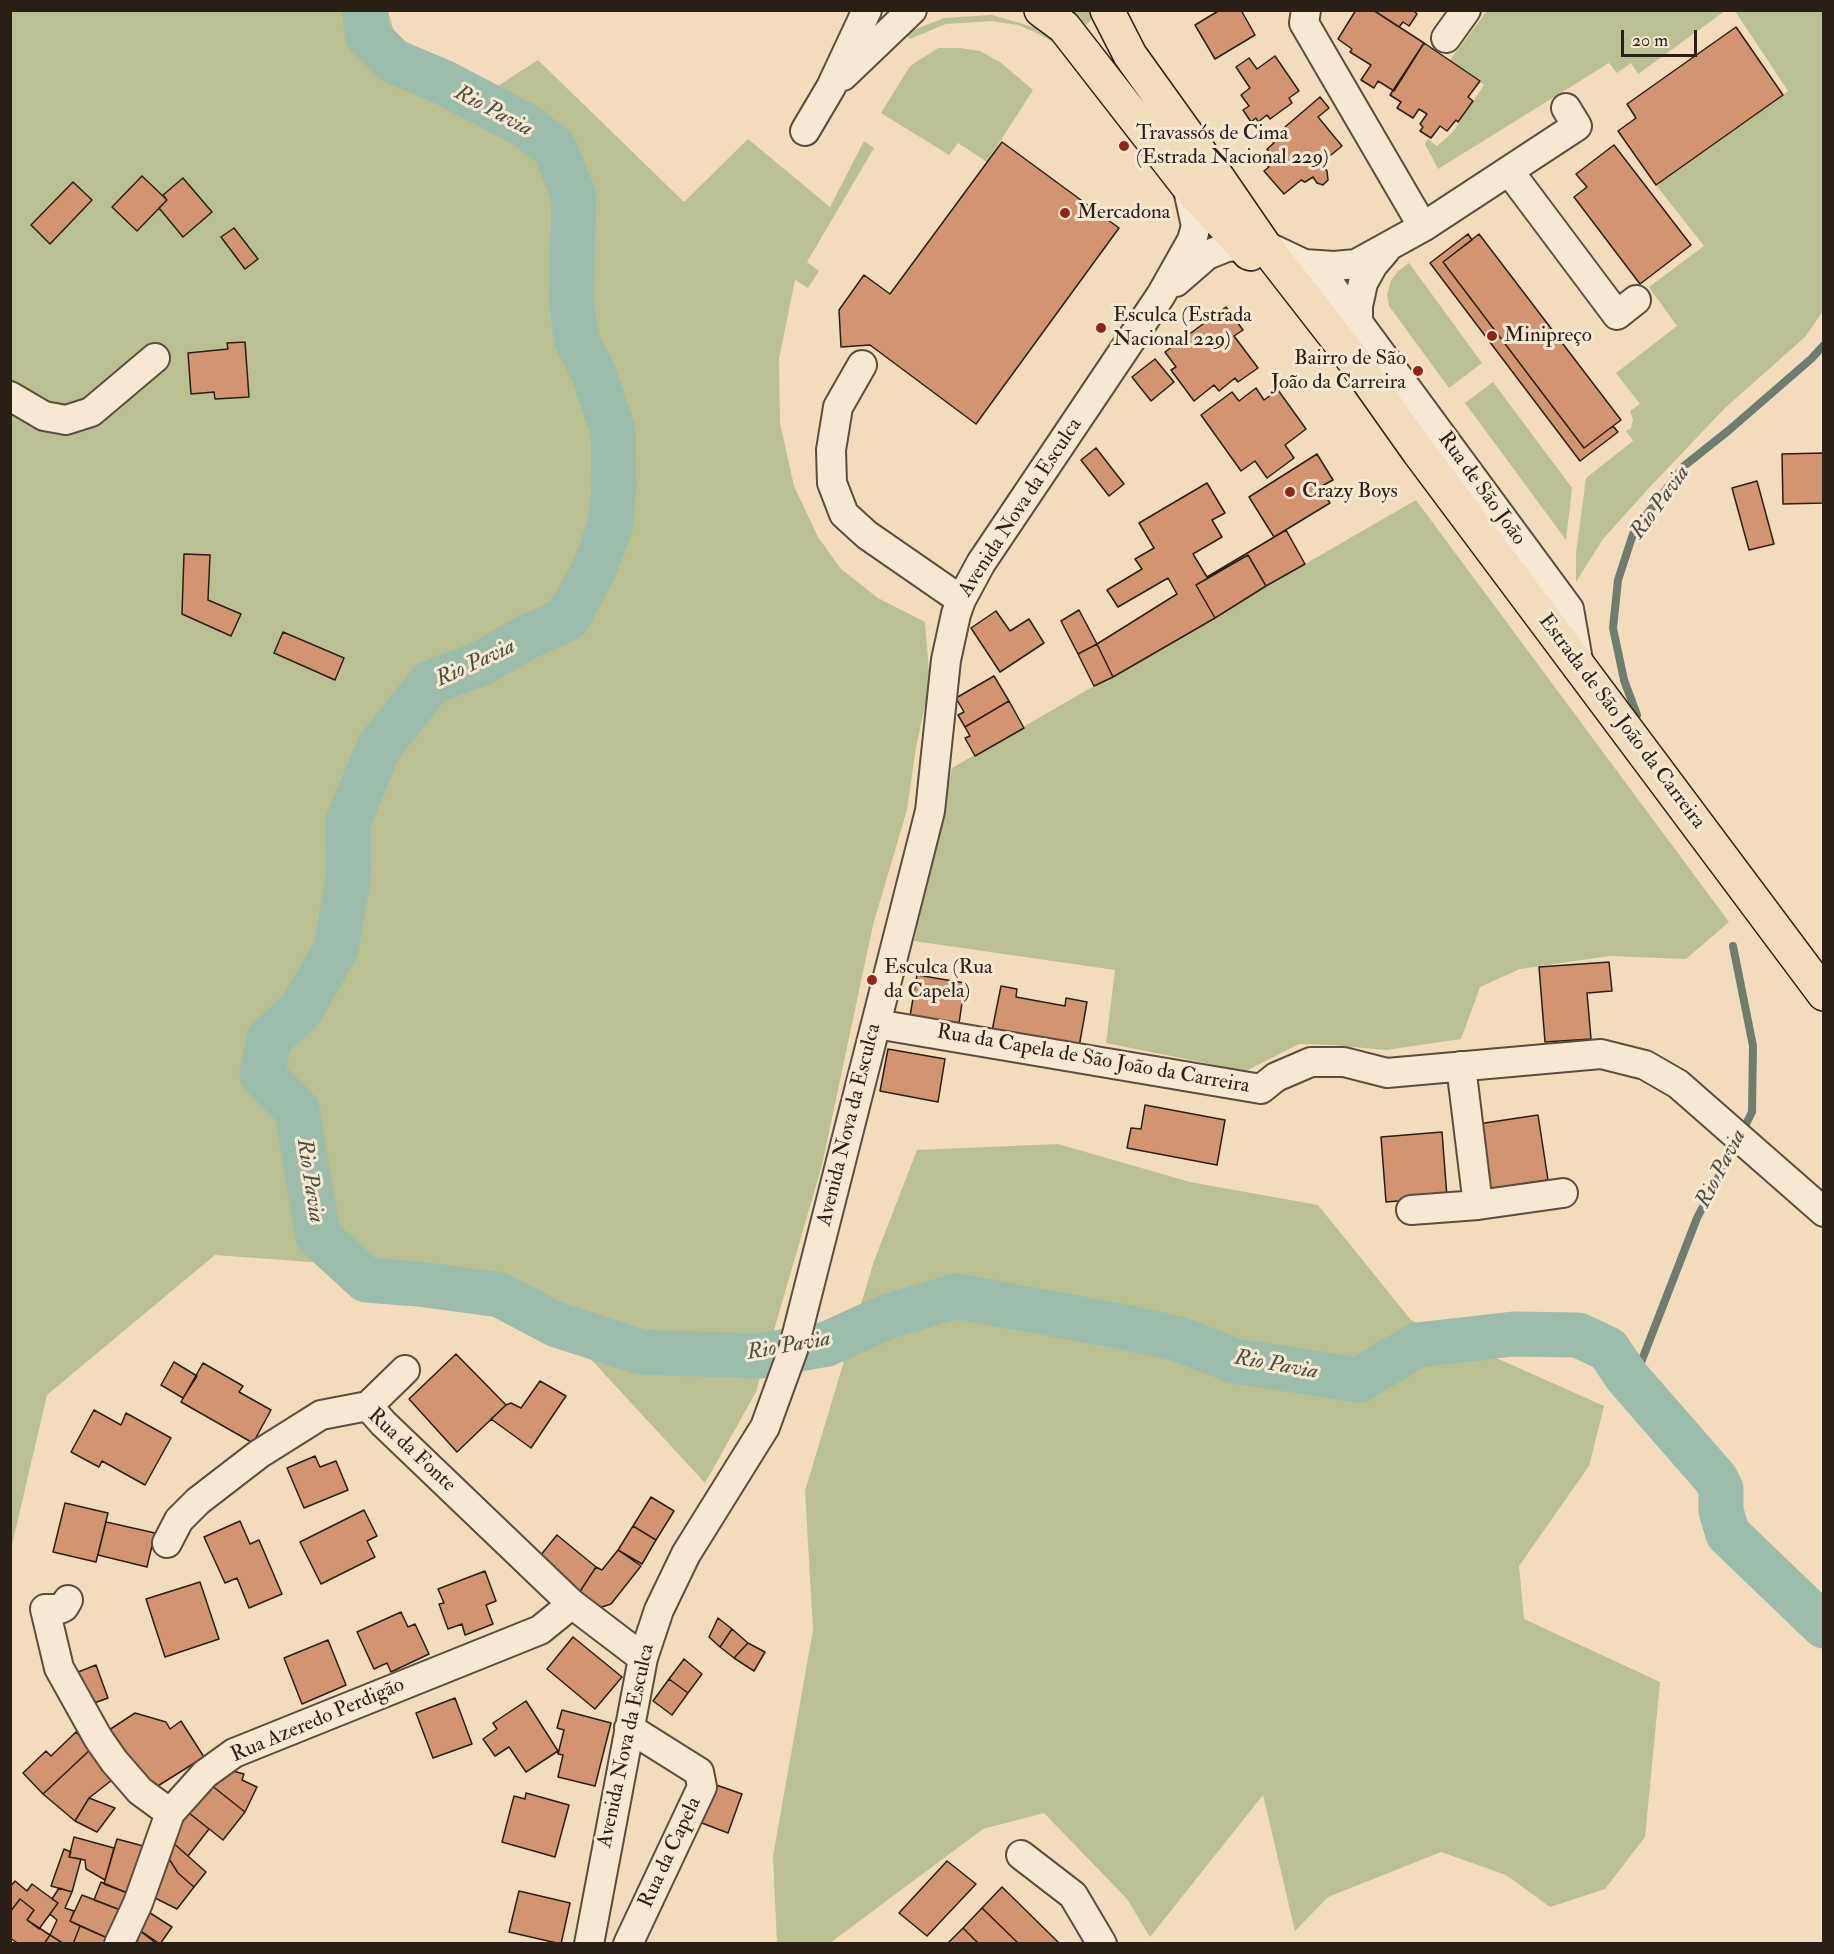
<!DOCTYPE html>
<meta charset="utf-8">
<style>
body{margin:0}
#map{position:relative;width:1834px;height:1954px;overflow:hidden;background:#f2dcbc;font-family:"IM FELL Double Pica",serif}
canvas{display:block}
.frame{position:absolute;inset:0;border:12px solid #291f14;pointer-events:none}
.scale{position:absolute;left:1621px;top:30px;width:76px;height:27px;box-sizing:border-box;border:3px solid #291f14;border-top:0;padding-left:8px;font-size:18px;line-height:21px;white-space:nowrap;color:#291f14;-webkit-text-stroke:4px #f7e8d3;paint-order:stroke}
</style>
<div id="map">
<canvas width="1834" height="1954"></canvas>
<div class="frame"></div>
<div class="scale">20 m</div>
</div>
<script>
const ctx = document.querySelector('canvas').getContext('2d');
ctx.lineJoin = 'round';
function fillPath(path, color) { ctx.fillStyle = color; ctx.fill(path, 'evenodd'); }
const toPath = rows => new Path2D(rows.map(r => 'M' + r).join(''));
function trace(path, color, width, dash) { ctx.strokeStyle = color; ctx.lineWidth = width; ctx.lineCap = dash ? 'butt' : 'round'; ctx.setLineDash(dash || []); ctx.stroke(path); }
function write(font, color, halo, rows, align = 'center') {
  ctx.font = font + ' "IM FELL Double Pica",serif'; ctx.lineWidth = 6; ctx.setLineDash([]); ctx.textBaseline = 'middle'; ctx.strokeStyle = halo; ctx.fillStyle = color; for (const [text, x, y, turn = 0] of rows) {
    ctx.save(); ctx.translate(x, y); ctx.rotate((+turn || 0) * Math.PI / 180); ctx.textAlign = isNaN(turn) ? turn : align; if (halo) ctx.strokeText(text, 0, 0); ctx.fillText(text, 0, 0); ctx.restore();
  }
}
fillPath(toPath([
 [11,11,388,11,396,39,430,60,490,91,538,60,684,202,748,139,830,207,864,141,874,148,807,262,819,271,808,288,795,280,779,359,780,423,794,486,818,537,841,569,878,598,925,622,930,683,916,747,907,810,873,925,822,1165,756,1392,705,1483,515,1277,215,1255,47,1395,11,1549],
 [1069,11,1092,11,1095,16,1086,25],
 [1487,11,1725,11,1638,74,1631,63,1617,73,1609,63,1438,169,1425,144,1428,139,1437,146,1453,132,1484,85,1450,60],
 [1735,11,1823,11,1823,311,1805,337,1725,408,1648,489,1603,539,1576,582,1576,553,1586,478,1633,441,1626,431,1631,428,1633,419,1630,411,1640,404,1616,373,1677,326,1649,287,1704,246,1656,185,1788,91],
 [992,15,1040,29,1064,43,1059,46,1039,34,1018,25,992,21,946,24,910,39,906,35,909,32,944,18],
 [938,48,960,48,980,51,1000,62,1033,90,987,162,958,143,949,155,881,113,910,66],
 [1409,263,1482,363,1449,388,1389,306,1387,295,1391,281,1398,271],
 [1493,382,1572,488,1566,540,1465,403],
 [1416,500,1729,922,1686,959,1610,956,1520,969,1480,987,1461,1039,1386,1050,1332,1045,1299,1044,1246,1071,1106,1043,1115,970,914,941,952,768],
 [1058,1144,1190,1182,1318,1205,1411,1320,1604,1406,1589,1466,1519,1566,1524,1619,1660,1682,1645,1837,1605,1889,1550,1907,1506,1875,1441,1852,1328,1897,1295,1931,1263,1795,1150,1937,1127,1899,1044,1813,983,1829,830,1943,777,1943,773,1856,813,1630,805,1491,874,1261,917,1150]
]), '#bac091');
trace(toPath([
 [1637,715,1624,680,1613,628,1618,580,1634,531,1684,466,1728,431,1811,359,1824,345],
 [1733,946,1753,1046,1752,1112,1742,1132],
 [1633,1383,1697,1218,1736,1143]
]), '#6e7d6f', 8);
trace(toPath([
 [365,10,367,35,393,61,443,82,523,124,554,147,574,196,571,299,577,341,593,372,613,431,614,489,610,526,594,569,567,619,527,637,480,664,431,682,379,747,348,821,349,874,336,949,300,1011,269,1039,262,1075,297,1110,318,1236,366,1280,419,1284,500,1295,557,1325,641,1352,759,1356,827,1344,886,1317,956,1296,1124,1327,1178,1339,1235,1361,1359,1380,1417,1345,1513,1334,1578,1335,1608,1349,1627,1377,1716,1479,1721,1489,1721,1511,1728,1534,1824,1626]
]), '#9cbcac', 45);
const building = toPath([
 [1220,10,1241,10,1255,35,1215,59,1195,25,1220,10],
 [1356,10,1373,10,1424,43,1394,91,1378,81,1374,88,1361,80,1371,65,1350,52,1352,49,1338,39,1356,10],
 [1373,10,1413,10,1417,14,1409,26,1403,22,1399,27,1373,10],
 [1736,27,1783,95,1656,185,1618,131,1636,118,1627,104,1736,27],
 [1424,43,1480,81,1468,97,1473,101,1458,122,1456,120,1447,131,1440,126,1431,138,1420,131,1423,127,1420,124,1427,114,1419,109,1413,118,1397,108,1401,102,1390,95,1424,43],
 [1275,56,1299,91,1289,98,1292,103,1270,119,1267,115,1258,122,1256,118,1251,122,1243,110,1249,106,1241,95,1250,88,1236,67,1249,58,1257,69,1275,56],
 [1320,97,1329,108,1318,117,1342,146,1321,163,1327,171,1328,180,1323,185,1317,183,1313,177,1305,182,1301,180,1284,194,1264,171,1269,167,1266,163,1273,157,1267,149,1274,143,1271,139,1320,97],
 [1002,142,1119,228,976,424,870,345,841,347,839,310,864,275,890,294,1002,142],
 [1614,145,1691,245,1640,284,1574,197,1587,187,1576,174,1614,145],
 [142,176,167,200,137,231,112,207,142,176],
 [183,178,212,212,183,237,159,208,167,200,163,195,183,178],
 [73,182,92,200,50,244,31,225,73,182],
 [234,228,258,259,245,269,221,237,234,228],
 [1468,234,1472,240,1443,262,1584,448,1613,426,1618,432,1580,461,1430,263,1468,234],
 [1479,234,1621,420,1584,448,1443,262,1479,234],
 [1226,307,1243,330,1234,336,1258,368,1238,382,1235,378,1219,391,1214,385,1194,401,1171,370,1176,367,1165,352,1226,307],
 [245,342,249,397,215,399,214,392,191,394,188,353,228,349,227,343,245,342],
 [1155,359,1174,382,1151,401,1132,377,1155,359],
 [1256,388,1264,400,1278,390,1306,429,1285,445,1294,458,1267,478,1255,461,1241,471,1201,415,1232,392,1239,401,1256,388],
 [1096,448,1124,484,1109,496,1081,460,1096,448],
 [1824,453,1824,503,1783,504,1782,454,1824,453],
 [1317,454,1333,480,1320,487,1330,503,1274,537,1249,497,1317,454],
 [1757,481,1774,544,1749,550,1732,488,1757,481],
 [1207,483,1225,513,1212,520,1222,537,1193,554,1207,577,1286,530,1305,564,1266,586,1248,555,1196,585,1215,618,1113,677,1097,644,1177,594,1168,578,1118,607,1107,590,1142,569,1135,559,1154,548,1139,523,1207,483],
 [184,554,210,555,208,600,241,614,231,636,182,614,184,554],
 [1248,555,1266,586,1215,618,1196,585,1248,555],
 [1079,610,1097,644,1078,654,1061,621,1079,610],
 [996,611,1010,631,1029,619,1044,643,1000,672,971,628,996,611],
 [283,632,344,658,335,680,274,653,283,632],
 [1097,644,1113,677,1094,686,1078,654,1097,644],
 [994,676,1009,701,965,727,958,715,964,712,956,698,994,676],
 [1009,701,1024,728,975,756,965,738,970,736,965,727,1009,701],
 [1609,962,1612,991,1587,993,1591,1039,1545,1042,1539,967,1609,962],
 [917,975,965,983,958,1030,909,1022,917,975],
 [1001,986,1017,989,1016,997,1065,1006,1066,998,1087,1002,1079,1047,992,1031,1001,986],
 [888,1049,945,1059,938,1102,880,1091,888,1049],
 [1145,1105,1225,1120,1217,1165,1127,1148,1131,1128,1141,1129,1145,1105],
 [1538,1115,1548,1180,1487,1189,1478,1124,1538,1115],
 [1442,1132,1447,1197,1386,1202,1381,1137,1442,1132],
 [456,1354,506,1405,457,1452,409,1399,456,1354],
 [174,1362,197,1376,183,1398,161,1385,174,1362],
 [203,1363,243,1386,239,1392,271,1410,253,1443,181,1402,203,1363],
 [540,1381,566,1396,531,1448,491,1419,506,1405,511,1403,521,1408,540,1381],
 [94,1410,121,1425,126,1413,171,1438,145,1485,102,1461,99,1467,71,1452,94,1410],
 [315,1456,320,1467,336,1461,348,1490,304,1508,287,1468,315,1456],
 [651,1497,674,1511,656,1540,633,1526,651,1497],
 [65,1503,108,1513,96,1562,53,1552,65,1503],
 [364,1510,377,1536,367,1541,375,1557,321,1584,300,1542,364,1510],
 [240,1521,250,1544,259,1540,282,1594,249,1608,237,1578,225,1583,204,1537,240,1521],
 [106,1522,155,1533,147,1567,98,1555,106,1522],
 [633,1526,656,1540,642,1564,618,1550,633,1526],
 [557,1535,596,1567,579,1593,540,1556,557,1535],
 [618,1550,641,1566,611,1604,602,1607,594,1605,579,1593,596,1567,602,1570,618,1550],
 [485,1571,496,1601,486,1605,493,1624,465,1635,462,1624,448,1629,439,1604,444,1603,438,1589,485,1571],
 [200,1582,219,1639,165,1657,146,1599,200,1582],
 [401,1612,408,1627,415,1624,429,1654,391,1672,387,1663,374,1669,357,1632,401,1612],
 [718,1618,732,1629,720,1647,709,1637,718,1618],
 [732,1629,748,1643,734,1658,720,1647,732,1629],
 [573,1637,622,1677,595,1709,547,1669,573,1637],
 [328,1640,346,1685,302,1704,284,1658,328,1640],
 [748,1643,765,1652,754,1671,734,1658,748,1643],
 [684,1659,702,1674,688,1693,669,1679,684,1659],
 [96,1665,108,1698,86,1706,73,1674,96,1665],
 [669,1679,688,1693,672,1715,653,1701,669,1679],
 [455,1698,472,1744,433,1758,416,1713,455,1698],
 [526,1701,558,1751,526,1772,509,1747,495,1756,483,1739,497,1729,493,1723,526,1701],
 [562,1710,611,1723,595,1786,558,1777,563,1755,558,1754,564,1730,557,1728,562,1710],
 [135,1713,166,1722,170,1729,181,1721,204,1757,145,1794,106,1732,135,1713],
 [76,1732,92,1748,43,1794,23,1773,46,1751,51,1756,76,1732],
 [92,1748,112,1780,89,1798,75,1821,43,1794,92,1748],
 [229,1770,244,1774,242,1780,257,1787,245,1812,206,1781,229,1770],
 [206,1781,245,1812,223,1840,184,1809,206,1781],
 [708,1782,742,1794,728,1833,694,1820,708,1782],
 [526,1793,569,1805,555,1857,502,1842,514,1796,525,1799,526,1793],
 [89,1798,115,1808,97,1832,75,1821,89,1798],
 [184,1809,209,1829,188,1856,171,1841,184,1809],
 [74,1837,114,1848,105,1880,86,1869,85,1860,69,1857,74,1837],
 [117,1839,147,1847,130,1894,104,1884,117,1839],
 [171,1841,206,1872,194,1887,178,1873,164,1851,171,1841],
 [64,1849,71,1852,69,1857,81,1859,72,1892,51,1886,64,1849],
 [164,1851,178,1873,194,1887,177,1909,151,1896,164,1851],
 [947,1861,976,1884,927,1936,899,1913,947,1861],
 [15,1881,27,1891,32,1884,58,1903,39,1929,27,1920,34,1910,20,1899,10,1912,10,1887,15,1881],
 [101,1882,130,1894,123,1911,94,1900,101,1882],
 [1002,1887,1058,1942,1057,1944,1019,1944,982,1908,1002,1887],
 [59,1888,72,1892,65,1908,74,1911,70,1921,80,1926,73,1944,64,1944,50,1935,57,1920,50,1914,58,1903,52,1899,59,1888],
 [519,1891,570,1903,561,1944,509,1932,519,1891],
 [82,1895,123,1911,112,1940,70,1921,82,1895],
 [20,1899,34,1910,27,1920,50,1935,44,1944,19,1944,10,1938,10,1912,20,1899],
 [982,1908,1019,1944,979,1944,963,1928,982,1908],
 [144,1909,172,1927,160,1944,135,1927,144,1909],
 [80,1926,112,1940,111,1944,73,1944,80,1926],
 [135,1927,157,1944,125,1944,135,1927],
 [963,1928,979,1944,947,1944,963,1928],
 [50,1935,64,1944,44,1944,50,1935]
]);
fillPath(building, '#d39571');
trace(building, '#291f14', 1.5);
const minor = toPath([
 [1306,10,1304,23,1423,227],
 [1446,38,1466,10],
 [843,76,912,10],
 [805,131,831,87,867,10],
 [1509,171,1617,315,1636,300],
 [1264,245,1304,264,1329,283,1569,609,1579,666],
 [1304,264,1334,266,1356,264,1423,227,1577,126,1566,108],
 [1176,282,1207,255,1227,247,1239,246,1251,256],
 [1358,323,1358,306,1363,283,1373,265,1385,251],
 [862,365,838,407,831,450,832,483,844,514,867,535,961,600],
 [10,396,44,416,66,420,91,412,155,358],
 [876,1024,1261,1089,1276,1077,1311,1062,1344,1062,1387,1073,1601,1054,1645,1065,1678,1084,1824,1212],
 [1478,1205,1563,1193],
 [1411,1210,1478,1205,1461,1066],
 [368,1406,405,1370],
 [167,1543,179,1520,198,1501,259,1454,321,1415,368,1406,383,1423,572,1604,643,1658],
 [68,1600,64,1607,60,1609,45,1609,59,1668,98,1738,114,1761,140,1791,170,1813],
 [1021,1855,1073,1895,1102,1944],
 [119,1944,138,1903,170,1813,205,1774,234,1753,540,1630,572,1604],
 [589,1944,643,1658,659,1610,686,1554,765,1427,793,1350,930,811,946,660,956,614,961,600,981,563,1161,295,1192,240,1196,226,1187,185],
 [628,1944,702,1787,699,1772,629,1728]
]);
const major = toPath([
 [1041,10,1064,27,1187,185,1249,253],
 [1107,10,1130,55,1216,175,1264,245,1355,362,1418,451,1824,994]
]);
trace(minor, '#5b4e3e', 32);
trace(major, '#291f14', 36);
trace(minor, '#f7e8d3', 28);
trace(major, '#f2dcbc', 33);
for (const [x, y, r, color] of [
 [1124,146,6,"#8f2418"],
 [1065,213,6,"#8f2418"],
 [1101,328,6,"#8f2418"],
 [1492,336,6,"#8f2418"],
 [1418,371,6,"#8f2418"],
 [1290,492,6,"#8f2418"],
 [872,980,6,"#8f2418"]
]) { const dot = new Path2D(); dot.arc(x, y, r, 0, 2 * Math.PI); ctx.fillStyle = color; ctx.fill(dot); trace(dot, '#f7e8d3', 2); }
write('21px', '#291f14', '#f7e8d3', [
 ["Travassós de Cima",1136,134],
 ["(Estrada Nacional 229)",1136,158],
 ["Mercadona",1077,213],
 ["Esculca (Estrada",1113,316],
 ["Nacional 229)",1113,340],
 ["Minipreço",1504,336],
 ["Bairro de São",1406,359,"right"],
 ["João da Carreira",1406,383,"right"],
 ["Crazy Boys",1302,492],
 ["Esculca (Rua",884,968],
 ["da Capela)",884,992]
], 'left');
write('21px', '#291f14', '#f7e8d3', [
 ["Rua de São João",1481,489,54],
 ["Avenida Nova da Esculca",1021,508,-57],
 ["Estrada de São João da Carreira",1621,722,53],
 ["Rua da Capela de São João da Carreira",1093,1060,10],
 ["Avenida Nova da Esculca",850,1125,-76],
 ["Rua da Fonte",411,1451,43],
 ["Rua Azeredo Perdigão",318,1721,-23],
 ["Avenida Nova da Esculca",627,1746,-78],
 ["Rua da Capela",671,1853,-65]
]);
write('italic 22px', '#4c4e42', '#f7e8d3', [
 ["Rio Pavia",493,112,28],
 ["Rio Pavia",1661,503,-54],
 ["Rio Pavia",476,664,-25],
 ["Rio Pavia",1722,1169,-63],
 ["Rio Pavia",309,1181,81],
 ["Rio Pavia",789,1347,-10],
 ["Rio Pavia",1276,1366,10]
]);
</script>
